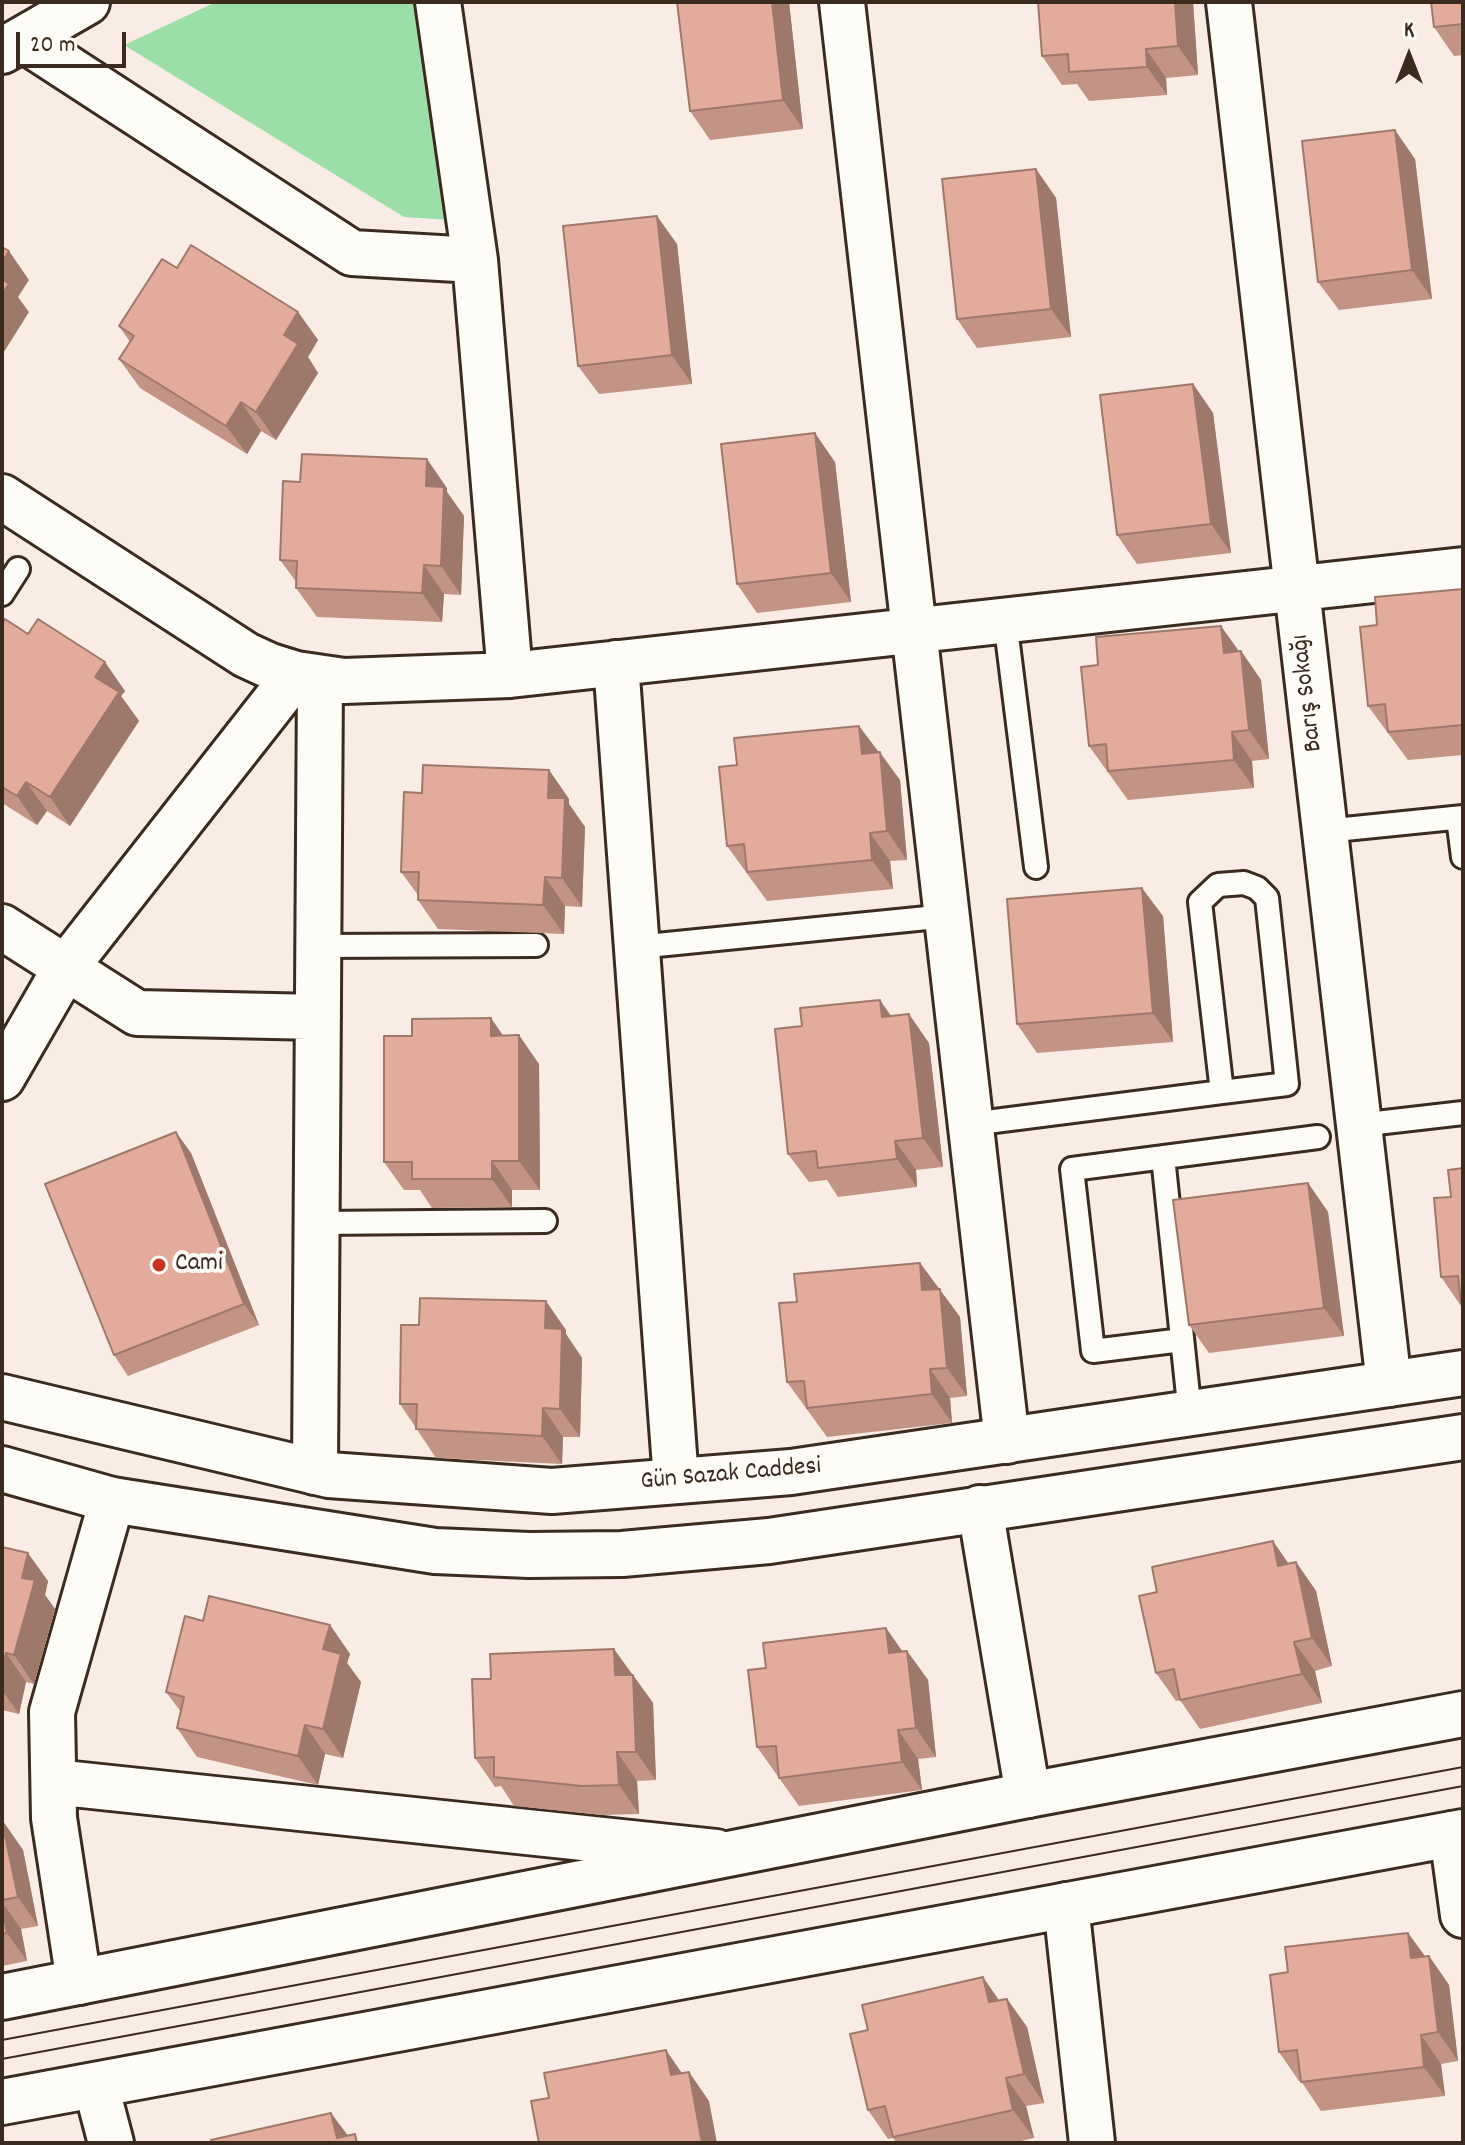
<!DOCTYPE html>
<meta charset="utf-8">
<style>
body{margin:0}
#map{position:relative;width:1465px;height:2145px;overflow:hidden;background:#f8ece5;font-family:Dekko,sans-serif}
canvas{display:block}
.frame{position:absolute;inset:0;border:4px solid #3b2a1e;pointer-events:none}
.north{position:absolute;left:1369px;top:16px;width:80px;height:80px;-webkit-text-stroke:6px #fdfcf7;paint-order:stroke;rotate:0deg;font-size:22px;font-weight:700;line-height:32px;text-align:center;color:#3b2a1e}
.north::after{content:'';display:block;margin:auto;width:28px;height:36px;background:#3b2a1e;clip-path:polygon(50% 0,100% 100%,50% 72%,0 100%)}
.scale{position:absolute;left:16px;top:32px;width:110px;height:36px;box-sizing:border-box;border:4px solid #3b2a1e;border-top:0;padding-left:10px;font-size:24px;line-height:28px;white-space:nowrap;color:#3b2a1e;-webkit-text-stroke:6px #fdfcf7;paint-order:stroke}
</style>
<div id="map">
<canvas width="1465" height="2145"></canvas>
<div class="frame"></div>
<div class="north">K</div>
<div class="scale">20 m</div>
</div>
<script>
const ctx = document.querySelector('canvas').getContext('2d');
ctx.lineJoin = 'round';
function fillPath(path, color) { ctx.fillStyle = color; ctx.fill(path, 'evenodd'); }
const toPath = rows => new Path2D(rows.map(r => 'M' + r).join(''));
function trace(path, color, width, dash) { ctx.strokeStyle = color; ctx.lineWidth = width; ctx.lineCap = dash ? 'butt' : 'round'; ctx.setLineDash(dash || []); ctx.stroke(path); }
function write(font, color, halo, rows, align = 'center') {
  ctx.font = font + ' Dekko,sans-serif'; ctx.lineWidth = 8; ctx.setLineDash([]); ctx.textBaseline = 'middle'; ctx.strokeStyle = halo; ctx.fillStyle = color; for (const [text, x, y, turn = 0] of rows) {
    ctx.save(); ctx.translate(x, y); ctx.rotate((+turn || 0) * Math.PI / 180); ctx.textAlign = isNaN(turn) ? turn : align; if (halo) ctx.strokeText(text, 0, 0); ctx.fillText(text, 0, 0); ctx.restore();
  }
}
fillPath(toPath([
 [216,2,427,2,466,221,404,217,124,45]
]), '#9cdea8');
const lane = toPath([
 [2,594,18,569],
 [1005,620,1036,867],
 [1458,818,1463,857],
 [1325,831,1463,817],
 [318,946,536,945],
 [637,947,947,916],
 [971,1124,1222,1092,1287,1084,1267,898,1257,888,1244,883,1218,885,1200,902,1222,1092],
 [1359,1125,1463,1113],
 [1163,1157,1190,1414],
 [317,1223,545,1221],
 [1182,1340,1093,1351,1072,1169,1318,1137]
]);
const street = toPath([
 [438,2,475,260,510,675],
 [842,2,1007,1441],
 [1229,2,1389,1384],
 [23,39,352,253,475,260],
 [2,51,87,2],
 [2,497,246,655,270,666,296,674,344,681,510,675,1463,570],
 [616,663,676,1481],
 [2,927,137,1013,318,1017],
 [2,1078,66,967,296,674],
 [315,1472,320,679],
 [980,1508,1028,1795],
 [54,1782,716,1852],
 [1452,1834,1463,1915],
 [1066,1905,1092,2143],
 [79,1982,54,1818,52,1712,112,1500],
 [96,2086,111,2143]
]);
const secondary = toPath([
 [2,1397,329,1475,552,1491,791,1472,1463,1373],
 [2,1469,112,1500,435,1551,529,1555,622,1554,769,1541,1463,1437],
 [2,1997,1028,1795,1463,1714],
 [2,2102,1463,1832]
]);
trace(lane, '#3b2a1e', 28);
trace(street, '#3b2a1e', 50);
trace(secondary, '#3b2a1e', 50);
trace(lane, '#fdfcf7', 22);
trace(street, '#fdfcf7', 44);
trace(secondary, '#fdfcf7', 44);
trace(toPath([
 [2,2040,1463,1767],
 [2,2059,1463,1786]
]), '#3b2a1e', 2);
fillPath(toPath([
 [677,2,789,2,803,129,710,140,690,111],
 [1193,2,1198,75,1166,78,1167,95,1089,101,1077,84,1062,85,1042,56],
 [1463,2,1463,55,1454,56,1434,27],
 [1415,159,1432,299,1339,310,1318,282],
 [1036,169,1056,198,1071,337,977,348,957,319],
 [677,244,692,384,599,394,578,366],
 [177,268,298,312,318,340,308,357,318,373,276,440,261,431,247,454,140,388,119,359,130,342,119,326],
 [1193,384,1213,413,1231,553,1137,564,1117,535],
 [835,462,851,602,757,613,737,584],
 [447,488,447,492,464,516,461,595,444,594,442,622,317,617,296,588,297,583,280,560],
 [1463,589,1463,755,1408,760,1368,706,1377,625],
 [2,624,28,634,125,691,121,696,139,721,70,826,47,811,37,825,2,803],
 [1239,651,1241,651,1261,680,1269,759,1252,761,1254,788,1128,800,1089,746],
 [878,752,880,752,900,780,907,860,890,861,893,889,767,901,727,846],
 [549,770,569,799,569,804,585,827,582,907,565,906,564,934,438,929,418,900,418,895,401,872,422,793],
 [1163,916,1173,1042,1037,1053,1017,1024],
 [891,1016,929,1043,943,1167,916,1170,917,1187,838,1197,827,1180,809,1182,788,1154],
 [503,1036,539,1064,540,1190,512,1190,512,1207,432,1208,420,1190,404,1190,384,1162],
 [191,1153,259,1325,128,1376,114,1355],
 [1463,1168,1463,1306,1461,1306,1441,1277,1451,1197],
 [1308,1183,1328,1212,1344,1336,1209,1353,1189,1325],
 [920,1263,960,1317,967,1396,950,1398,952,1423,827,1437,787,1382,797,1302],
 [566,1330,566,1334,582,1358,580,1437,563,1437,562,1464,436,1458,400,1404],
 [2,1547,48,1581,45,1595,55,1609,34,1684,26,1682,19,1714,2,1710],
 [1296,1562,1316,1591,1332,1666,1315,1671,1322,1703,1200,1729,1180,1700,1176,1701,1156,1673,1289,1564],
 [203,1621,330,1625,350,1654,347,1663,361,1682,343,1758,325,1754,318,1785,197,1757,177,1728,181,1712,166,1692],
 [886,1628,903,1652,907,1651,928,1680,936,1757,918,1759,922,1790,799,1806,757,1747,766,1668],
 [632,1675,633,1675,653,1703,656,1780,637,1781,639,1814,602,1815,514,1806,501,1786,495,1787,475,1758],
 [2,1821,23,1850,38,1926,21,1929,27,1961,2,1966],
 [1408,1933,1425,1956,1429,1956,1449,1985,1458,2061,1441,2064,1445,2096,1321,2111,1301,2081,1299,2081,1279,2052,1288,1972],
 [1007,1999,1027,2027,1044,2103,1026,2106,1034,2138,1013,2143,897,2143,893,2138,888,2139,868,2110,999,2000]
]), '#c39385');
fillPath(toPath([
 [772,2,789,2,803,129,783,100],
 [1175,2,1193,2,1198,75,1178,46],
 [1146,49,1166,78,1167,95,1147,67],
 [1395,130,1415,159,1432,299,1412,270],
 [1036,169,1056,198,1071,337,1051,309],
 [657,216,677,244,692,384,672,355],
 [9,251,29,280,18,297,29,312,2,355,2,262],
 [298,312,318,340,308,357,318,373,276,440,256,412,284,335],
 [1193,384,1213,413,1231,553,1211,524],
 [241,402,261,431,247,454,226,426],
 [815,433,835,462,851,602,831,573],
 [427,459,447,488,447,492,464,516,461,595,441,566,426,486],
 [424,565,444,594,442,622,422,593],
 [1221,626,1241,654,1224,653],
 [1241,651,1261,680,1269,759,1249,730],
 [105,662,125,691,121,696,139,721,70,826,50,797,95,677],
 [859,726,900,780,907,860,887,831,862,754],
 [1232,732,1252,761,1254,788,1234,760],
 [549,770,569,799,569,804,585,827,582,907,562,878,548,798],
 [26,782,47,811,37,825,17,796],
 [870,833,890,861,893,889,872,860],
 [545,877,565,906,564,934,543,905],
 [1142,888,1163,916,1173,1042,1153,1013],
 [880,1000,900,1029,882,1017],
 [909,1014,929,1043,943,1167,923,1138],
 [491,1018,511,1047,491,1036],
 [519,1035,539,1064,540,1190,519,1161],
 [176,1132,191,1153,259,1325,244,1304],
 [895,1141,916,1170,917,1187,897,1159],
 [492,1161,512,1190,512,1207,492,1179],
 [1308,1183,1328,1212,1344,1336,1324,1308],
 [920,1263,960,1317,967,1396,947,1368,922,1290],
 [546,1301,566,1330,566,1334,582,1358,580,1437,560,1409,545,1328],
 [930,1369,950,1398,952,1423,932,1394],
 [543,1408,563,1437,562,1464,542,1436],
 [1273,1541,1293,1570,1278,1566],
 [28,1553,48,1581,45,1595,55,1609,34,1684,14,1655,22,1578],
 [1296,1562,1316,1591,1332,1666,1312,1638],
 [330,1625,350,1654,347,1663,361,1682,343,1758,323,1729,323,1649],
 [886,1628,906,1657,889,1653],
 [1294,1642,1315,1671,1322,1703,1302,1674],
 [614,1649,653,1703,656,1780,636,1752,615,1675],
 [907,1651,928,1680,936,1757,916,1728],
 [6,1653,26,1682,19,1714,2,1690,2,1670],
 [305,1725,325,1754,318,1785,298,1756],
 [898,1730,918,1759,922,1790,902,1762],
 [617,1752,637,1781,639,1814,619,1785],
 [3,1821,23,1850,38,1926,18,1897],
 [2,1902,21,1929,27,1961,7,1933],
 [1408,1933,1428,1961,1411,1958],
 [1429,1956,1449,1985,1458,2061,1438,2032],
 [983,1977,1003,2006,989,2002],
 [1007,1999,1027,2027,1044,2103,1024,2074],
 [1421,2035,1441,2064,1445,2096,1424,2067],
 [666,2050,686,2079,671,2075],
 [689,2072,709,2101,717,2143,702,2143],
 [1006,2078,1026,2106,1034,2138,1013,2110],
 [331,2113,352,2141,337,2138]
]), '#9f786c');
const building = toPath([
 [677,2,772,2,783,100,690,111,677,2],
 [1038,2,1175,2,1178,46,1146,49,1147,67,1069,72,1068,54,1042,56,1038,2],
 [1431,2,1463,2,1463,24,1434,27,1431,2],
 [1395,130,1412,270,1318,282,1302,141,1395,130],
 [1036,169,1051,309,957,319,942,179,1036,169],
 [657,216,672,355,578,366,563,226,657,216],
 [191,245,298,312,284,335,298,344,256,412,241,402,226,426,119,359,134,336,119,326,162,259,177,268,191,245],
 [2,247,9,251,2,262,2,247],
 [2,279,9,284,2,294,2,279],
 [1193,384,1211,524,1117,535,1100,395,1193,384],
 [815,433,831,573,737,584,721,444,815,433],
 [302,454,427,459,426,486,444,487,441,566,424,565,422,593,296,588,297,561,280,560,283,481,300,482,302,454],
 [1463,589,1463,725,1388,732,1385,704,1368,706,1360,627,1377,625,1375,597,1463,589],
 [5,619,28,634,38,619,105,662,95,677,119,692,50,797,26,782,17,796,2,787,2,624,5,619],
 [1221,626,1224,653,1241,651,1249,730,1232,732,1234,760,1108,771,1106,744,1089,746,1081,667,1098,665,1096,637,1221,626],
 [859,726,862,754,880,752,887,831,870,833,872,860,747,872,744,844,727,846,719,767,737,765,734,738,859,726],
 [423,765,549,770,548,798,565,798,562,878,545,877,543,905,418,900,419,872,401,872,404,792,422,793,423,765],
 [1142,888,1153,1013,1017,1024,1007,899,1142,888],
 [880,1000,882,1017,909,1014,923,1138,895,1141,897,1159,818,1168,816,1151,788,1154,775,1029,802,1026,800,1008,880,1000],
 [491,1018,491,1036,519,1035,519,1161,492,1161,492,1179,412,1179,412,1162,384,1162,384,1036,412,1036,412,1019,491,1018],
 [176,1132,244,1304,114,1355,45,1184,176,1132],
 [1463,1168,1463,1303,1461,1303,1458,1276,1441,1277,1434,1198,1451,1197,1448,1170,1463,1168],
 [1308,1183,1324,1308,1189,1325,1173,1200,1308,1183],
 [920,1263,922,1290,940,1289,947,1368,930,1369,932,1394,807,1408,804,1381,787,1382,779,1303,797,1302,794,1274,920,1263],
 [420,1298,546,1301,545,1328,562,1329,560,1409,543,1408,542,1436,416,1429,417,1404,400,1404,401,1325,419,1325,420,1298],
 [1273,1541,1278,1566,1296,1562,1312,1638,1294,1642,1302,1674,1180,1700,1174,1669,1156,1673,1139,1596,1157,1592,1152,1567,1273,1541],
 [2,1547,28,1553,22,1578,35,1580,14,1655,6,1653,2,1670,2,1547],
 [209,1596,330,1625,323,1649,341,1654,323,1729,305,1725,298,1756,177,1728,184,1697,166,1692,185,1616,203,1621,209,1596],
 [886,1628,889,1653,907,1651,916,1728,898,1730,902,1762,779,1778,776,1746,757,1747,748,1670,766,1668,763,1643,886,1628],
 [614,1649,615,1675,633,1675,636,1752,617,1752,619,1785,582,1786,494,1777,494,1757,475,1758,472,1679,491,1679,490,1654,614,1649],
 [2,1821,18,1897,2,1900,2,1821],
 [2,1906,7,1933,2,1934,2,1906],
 [1408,1933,1411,1958,1429,1956,1438,2032,1421,2035,1424,2067,1301,2082,1297,2050,1279,2052,1270,1975,1288,1972,1285,1947,1408,1933],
 [983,1977,989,2002,1007,1999,1024,2074,1006,2078,1013,2110,893,2137,885,2106,868,2110,850,2034,868,2030,862,2005,983,1977],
 [666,2050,671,2075,689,2072,702,2143,539,2143,531,2101,549,2098,544,2073,666,2050],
 [331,2113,337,2138,355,2134,357,2143,211,2143,211,2140,331,2113]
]);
fillPath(building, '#e3ab9b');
trace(building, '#9f786c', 2);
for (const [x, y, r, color] of [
 [159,1265,8,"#c8321e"]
]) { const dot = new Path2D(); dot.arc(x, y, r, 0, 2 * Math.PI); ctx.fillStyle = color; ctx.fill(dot); trace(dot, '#fdfcf7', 3); }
write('26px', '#3b2a1e', '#fdfcf7', [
 ["Barış Sokağı",1309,693,-97],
 ["Gün Sazak Caddesi",731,1476,-5]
]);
write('26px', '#3b2a1e', '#fdfcf7', [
 ["Cami",175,1265]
], 'left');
</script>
